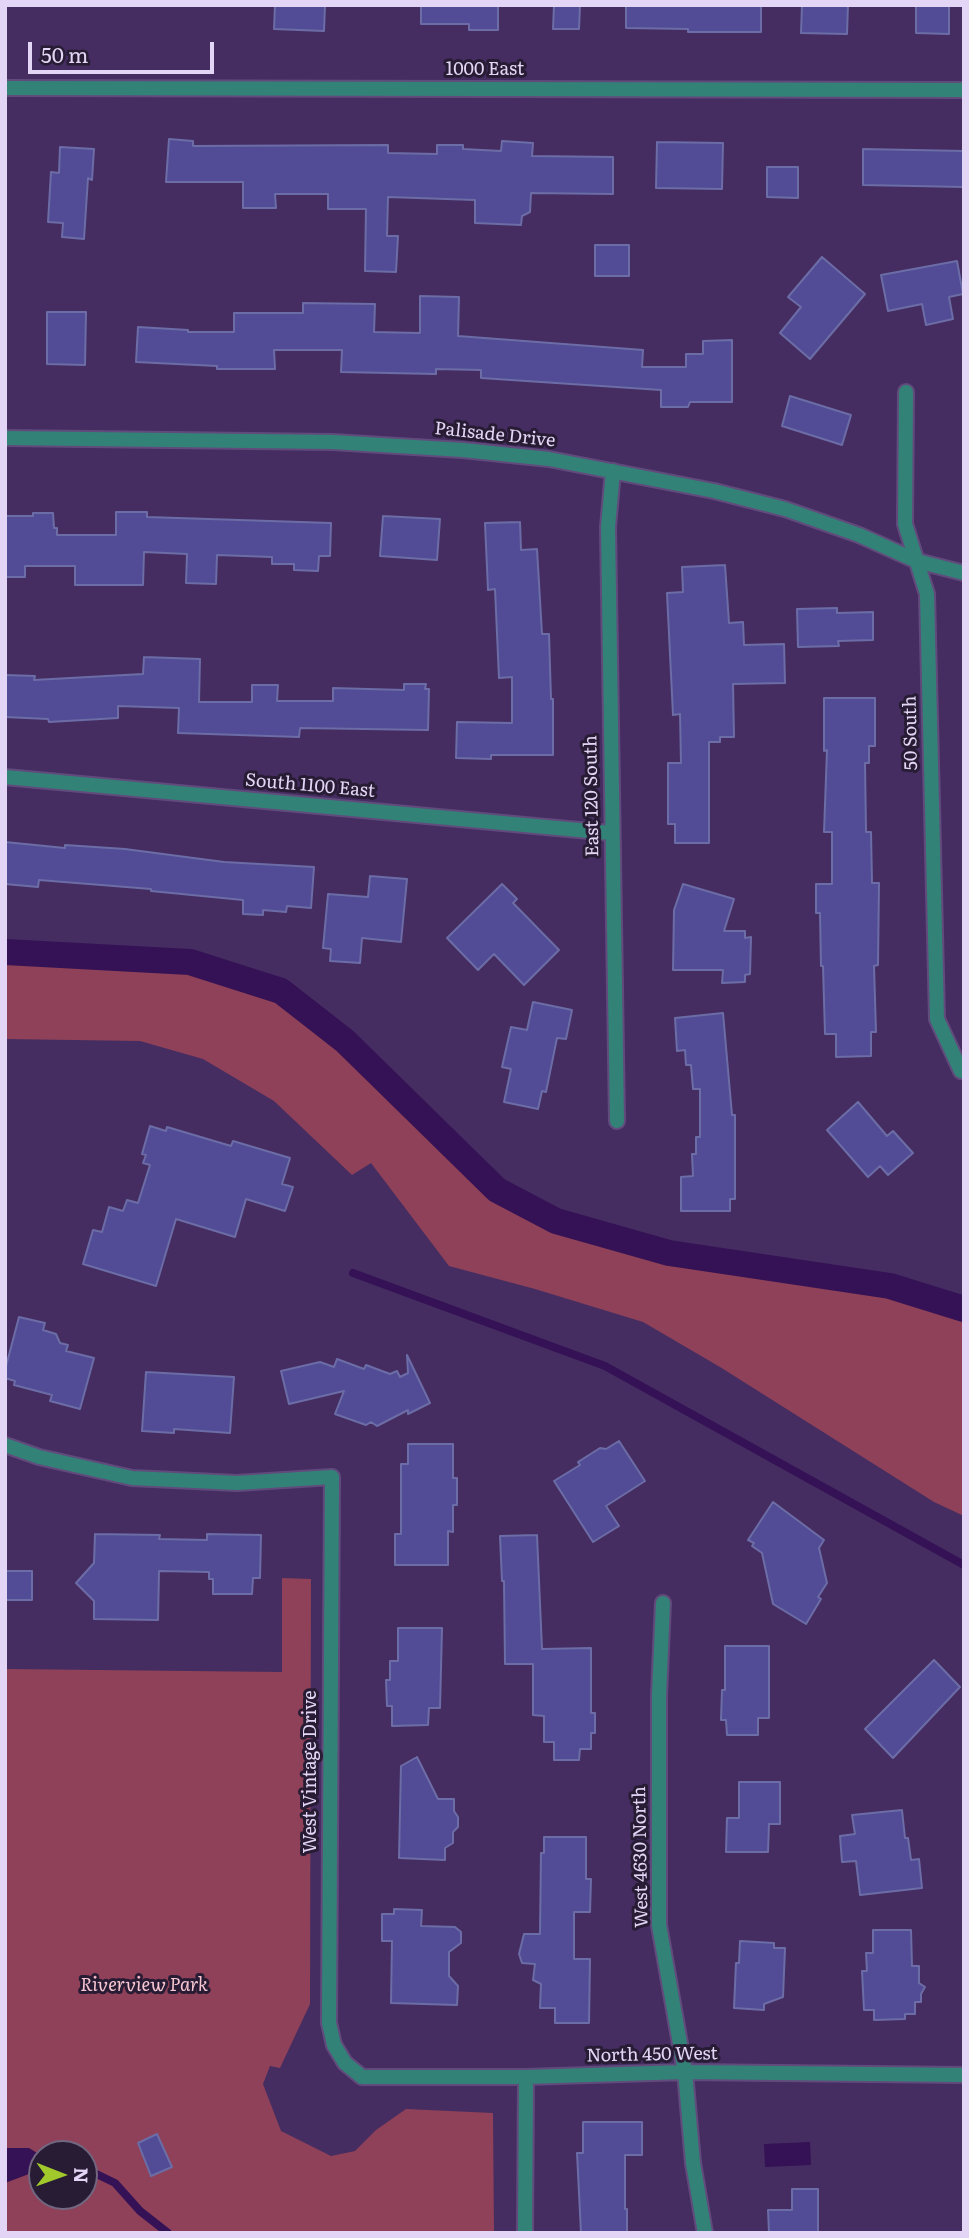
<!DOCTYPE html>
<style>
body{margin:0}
#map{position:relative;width:969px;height:2238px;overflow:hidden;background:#452d61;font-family:Literata,serif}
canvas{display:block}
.frame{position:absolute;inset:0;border:7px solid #e2d5f5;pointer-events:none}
.north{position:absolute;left:28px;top:2140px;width:70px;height:70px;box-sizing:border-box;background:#271c34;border:2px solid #726681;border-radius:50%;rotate:91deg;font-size:19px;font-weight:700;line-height:28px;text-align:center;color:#e2d5f5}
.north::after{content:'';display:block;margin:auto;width:24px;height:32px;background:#a1c92b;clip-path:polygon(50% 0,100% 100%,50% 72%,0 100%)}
.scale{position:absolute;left:28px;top:42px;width:186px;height:32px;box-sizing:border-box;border:4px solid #e2d5f5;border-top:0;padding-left:9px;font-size:21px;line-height:24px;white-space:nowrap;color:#e2d5f5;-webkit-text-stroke:5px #271c34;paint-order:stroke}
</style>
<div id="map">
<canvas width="969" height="2238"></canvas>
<div class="frame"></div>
<div class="north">N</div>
<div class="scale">50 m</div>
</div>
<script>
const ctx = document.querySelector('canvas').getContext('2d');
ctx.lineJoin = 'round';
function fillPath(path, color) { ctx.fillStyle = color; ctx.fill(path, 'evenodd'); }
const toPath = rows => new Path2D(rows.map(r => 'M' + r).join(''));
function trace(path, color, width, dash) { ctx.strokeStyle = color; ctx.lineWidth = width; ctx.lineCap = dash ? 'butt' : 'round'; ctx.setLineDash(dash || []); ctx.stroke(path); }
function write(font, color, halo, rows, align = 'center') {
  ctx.font = font + ' Literata,serif'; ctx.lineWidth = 6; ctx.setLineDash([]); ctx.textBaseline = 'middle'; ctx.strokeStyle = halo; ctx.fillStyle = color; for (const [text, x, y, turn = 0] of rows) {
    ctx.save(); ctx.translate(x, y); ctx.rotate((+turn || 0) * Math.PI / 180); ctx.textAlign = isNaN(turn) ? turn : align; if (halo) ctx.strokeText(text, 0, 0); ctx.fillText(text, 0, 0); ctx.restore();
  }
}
fillPath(toPath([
 [5,956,186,969,271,995,318,1026,410,1113,495,1198,583,1234,752,1272,889,1292,964,1319,964,1516,934,1502,720,1367,643,1322,535,1289,449,1266,371,1163,352,1175,274,1101,203,1059,140,1041,5,1039],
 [282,1578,311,1579,310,2004,280,2068,270,2066,263,2084,281,2131,331,2156,355,2151,376,2130,406,2109,493,2113,494,2233,5,2233,5,1669,282,1672],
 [42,2154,84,2154,84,2196,42,2196]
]), '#8e4158');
fillPath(toPath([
 [810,2142,811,2165,765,2167,764,2144],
 [5,2148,29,2148,42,2156,29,2174,5,2183]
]), '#351255');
trace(toPath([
 [353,1273,605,1366,964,1565],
 [84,2168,115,2183,140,2211,168,2233]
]), '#351255', 8);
trace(toPath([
 [5,952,190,962,281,991,345,1041,497,1190,556,1221,669,1253,890,1286,964,1309]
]), '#351255', 26);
const building = toPath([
 [275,5,325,5,324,31,274,29,275,5],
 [421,5,498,5,498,30,469,30,469,24,421,24,421,5],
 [554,5,580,5,579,29,553,29,554,5],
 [626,5,761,5,761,32,688,32,688,29,626,28,626,5],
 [802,5,848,5,847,34,801,33,802,5],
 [916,5,949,6,949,34,916,33,916,5],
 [169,139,193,141,193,146,388,145,388,153,437,154,437,145,463,145,463,149,501,151,502,141,533,143,532,156,613,157,613,194,531,193,530,212,522,216,521,225,475,223,475,200,388,197,387,236,398,236,396,272,365,271,366,209,328,209,328,194,275,194,276,208,243,208,243,182,166,182,169,139],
 [657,142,723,143,722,189,656,188,657,142],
 [60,147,94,149,92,180,88,178,84,239,62,237,63,223,48,222,51,172,59,173,60,147],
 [863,149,964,151,964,187,863,185,863,149],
 [767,167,798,167,798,198,767,197,767,167],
 [595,245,629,245,629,276,595,276,595,245],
 [822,257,865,294,810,359,780,333,801,307,788,297,822,257],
 [957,261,963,294,949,297,953,319,926,325,922,304,888,311,881,275,957,261],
 [420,296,459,297,458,336,643,350,642,367,686,367,686,354,703,354,703,341,732,340,732,402,690,402,688,407,661,407,661,390,481,378,481,370,436,369,436,374,341,372,342,350,274,350,275,369,217,369,217,366,136,362,138,327,188,330,188,332,234,332,234,313,303,313,303,303,375,304,374,332,420,333,420,296],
 [47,312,86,312,85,365,47,364,47,312],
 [790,396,851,415,842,445,782,426,790,396],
 [116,512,147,512,147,517,331,523,330,556,319,556,318,571,294,570,294,564,272,564,272,557,217,555,216,584,186,583,187,554,144,552,143,585,75,585,75,566,25,566,25,577,5,577,5,516,33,516,33,513,53,513,54,528,57,528,57,535,116,535,116,512],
 [383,516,440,519,437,560,380,556,383,516],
 [520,522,521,550,537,549,542,634,549,634,551,699,553,699,553,755,491,755,491,759,456,758,457,722,512,723,512,677,499,678,495,589,488,590,485,523,520,522],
 [725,565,729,623,743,622,744,645,784,644,785,683,733,684,734,737,720,737,720,742,709,742,709,843,675,843,675,824,668,824,668,763,681,763,680,714,673,715,667,593,683,592,682,567,725,565],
 [837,608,837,613,873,612,873,640,838,641,839,646,798,647,797,609,837,608],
 [144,657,200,659,199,702,252,702,252,685,278,685,277,701,333,701,333,688,404,690,404,684,426,684,425,689,429,689,428,730,300,728,299,737,178,733,179,708,118,706,118,718,49,722,48,719,5,717,5,675,35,676,34,680,143,674,144,657],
 [824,698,875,698,875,746,869,746,869,763,865,763,866,832,871,832,872,883,879,883,878,965,874,966,876,1032,871,1032,871,1056,836,1057,836,1034,825,1034,823,966,821,966,820,913,816,913,816,884,832,884,832,832,824,832,827,750,824,751,824,698],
 [5,842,65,848,65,845,125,849,224,862,314,867,311,908,287,906,286,912,263,910,263,915,243,914,243,900,151,891,151,889,39,880,38,887,5,884,5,842],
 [370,876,407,879,401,942,362,938,360,963,330,961,331,949,323,948,328,894,368,897,370,876],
 [502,884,517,899,513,903,559,950,524,985,494,954,478,970,447,938,502,884],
 [683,884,734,899,724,931,745,931,745,938,751,937,750,974,745,975,745,982,722,983,723,970,673,970,674,910,683,884],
 [533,1002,572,1010,566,1039,557,1038,546,1092,542,1091,538,1109,504,1102,511,1069,502,1067,511,1027,527,1030,533,1002],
 [723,1013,732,1115,735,1115,735,1199,730,1199,730,1211,681,1211,681,1177,693,1176,692,1154,696,1154,696,1137,700,1137,700,1089,693,1089,691,1065,686,1065,685,1050,677,1051,675,1018,723,1013],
 [858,1102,887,1136,893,1131,913,1153,888,1175,880,1166,868,1177,827,1130,858,1102],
 [150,1126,166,1131,167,1127,231,1146,233,1141,290,1158,282,1184,293,1187,285,1211,246,1199,235,1237,176,1219,156,1286,83,1264,93,1230,102,1232,109,1207,123,1211,127,1200,138,1203,150,1165,143,1163,146,1155,142,1154,150,1126],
 [19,1317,45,1323,43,1330,56,1334,60,1343,68,1345,66,1351,94,1358,80,1409,50,1401,52,1395,14,1385,15,1381,5,1378,5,1370,19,1317],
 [407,1355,430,1403,408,1414,408,1410,377,1426,371,1422,366,1425,335,1414,344,1391,289,1404,281,1371,320,1362,334,1367,337,1359,364,1369,366,1365,390,1374,397,1371,400,1377,408,1373,407,1355],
 [146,1372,234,1377,230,1433,174,1429,174,1433,142,1431,146,1372],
 [619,1441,645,1481,606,1506,619,1526,593,1542,554,1481,580,1465,578,1462,600,1448,606,1449,619,1441],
 [408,1444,453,1444,453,1478,457,1478,457,1505,453,1505,453,1532,448,1531,448,1565,395,1565,395,1534,401,1534,401,1464,408,1464,408,1444],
 [773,1502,824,1540,819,1548,827,1583,818,1597,821,1599,806,1624,773,1604,762,1553,752,1546,754,1543,748,1540,773,1502],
 [95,1534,160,1535,159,1539,207,1540,207,1534,261,1535,260,1578,253,1578,252,1594,213,1594,213,1579,209,1579,209,1572,159,1571,158,1620,94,1619,94,1601,76,1583,94,1563,95,1534],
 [537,1535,542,1649,591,1648,591,1713,595,1713,595,1733,591,1733,591,1749,580,1749,579,1760,554,1760,554,1742,544,1742,544,1716,533,1715,533,1664,505,1664,504,1581,502,1581,500,1536,537,1535],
 [5,1571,32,1571,32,1600,5,1600,5,1571],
 [398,1628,442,1628,440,1708,429,1708,428,1725,392,1726,392,1706,387,1706,386,1680,390,1680,390,1661,398,1661,398,1628],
 [725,1646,769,1646,769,1718,758,1718,758,1735,727,1735,726,1720,721,1720,722,1690,725,1690,725,1646],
 [934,1660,960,1687,893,1758,865,1729,934,1660],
 [417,1757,438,1799,454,1799,454,1811,458,1817,458,1827,453,1832,453,1843,445,1848,445,1860,399,1858,401,1766,417,1757],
 [739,1782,780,1782,780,1824,769,1824,768,1852,726,1852,727,1818,739,1818,739,1782],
 [902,1810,905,1838,908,1838,911,1860,919,1859,922,1888,860,1895,856,1861,842,1862,840,1836,855,1834,852,1815,902,1810],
 [544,1837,586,1837,586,1879,591,1879,590,1912,574,1912,574,1959,590,1959,589,2023,555,2023,555,2008,540,2008,541,1984,533,1980,535,1964,522,1963,519,1954,524,1934,540,1934,541,1853,544,1853,544,1837],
 [394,1909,422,1910,421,1926,455,1927,461,1932,461,1943,449,1952,449,1976,458,1986,457,2005,391,2003,392,1941,382,1941,382,1914,394,1914,394,1909],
 [873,1930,911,1930,912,1966,919,1966,919,1983,925,1987,921,1994,921,2002,915,2002,915,2014,905,2014,905,2019,874,2020,874,2010,864,2010,862,1971,867,1971,866,1953,873,1953,873,1930],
 [740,1941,774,1943,774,1948,785,1948,783,1997,764,2004,764,2010,734,2008,736,1963,739,1963,740,1941],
 [583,2122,642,2122,642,2155,625,2155,625,2209,627,2209,627,2233,581,2233,577,2153,583,2153,583,2122],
 [157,2134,172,2167,151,2176,138,2143,157,2134],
 [792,2189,818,2189,818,2233,769,2233,768,2210,792,2210,792,2189]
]);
fillPath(building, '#514c95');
trace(building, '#6c6ca6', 2);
const minor = toPath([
 [906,392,905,524,927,594,937,1019,961,1071],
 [613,471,608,527,617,1121],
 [5,777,611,833],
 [5,1445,39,1457,132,1478,237,1483,332,1477,329,2023,334,2045,345,2063,362,2077,526,2077,685,2072,964,2075],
 [663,1603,659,1696,659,1925,685,2072,693,2163,705,2233],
 [525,2233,526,2077]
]);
const tertiary = toPath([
 [5,88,964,90],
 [5,438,333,442,463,450,549,459,714,491,785,509,859,535,917,561,964,573]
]);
trace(minor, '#614b7c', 18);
trace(tertiary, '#614b7c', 18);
trace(minor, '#338278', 14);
trace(tertiary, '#338278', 14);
write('18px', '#e2d5f5', '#271c34', [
 ["1000 East",485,70],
 ["Palisade Drive",495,435,6],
 ["50 South",911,733,-91],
 ["South 1100 East",310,786,5],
 ["East 120 South",592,796,-91],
 ["West Vintage Drive",311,1772,-90],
 ["West 4630 North",641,1857,-91],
 ["North 450 West",652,2055,-1]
]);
write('italic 18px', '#f8c7d1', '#271c34', [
 ["Riverview Park",144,1986]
]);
</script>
